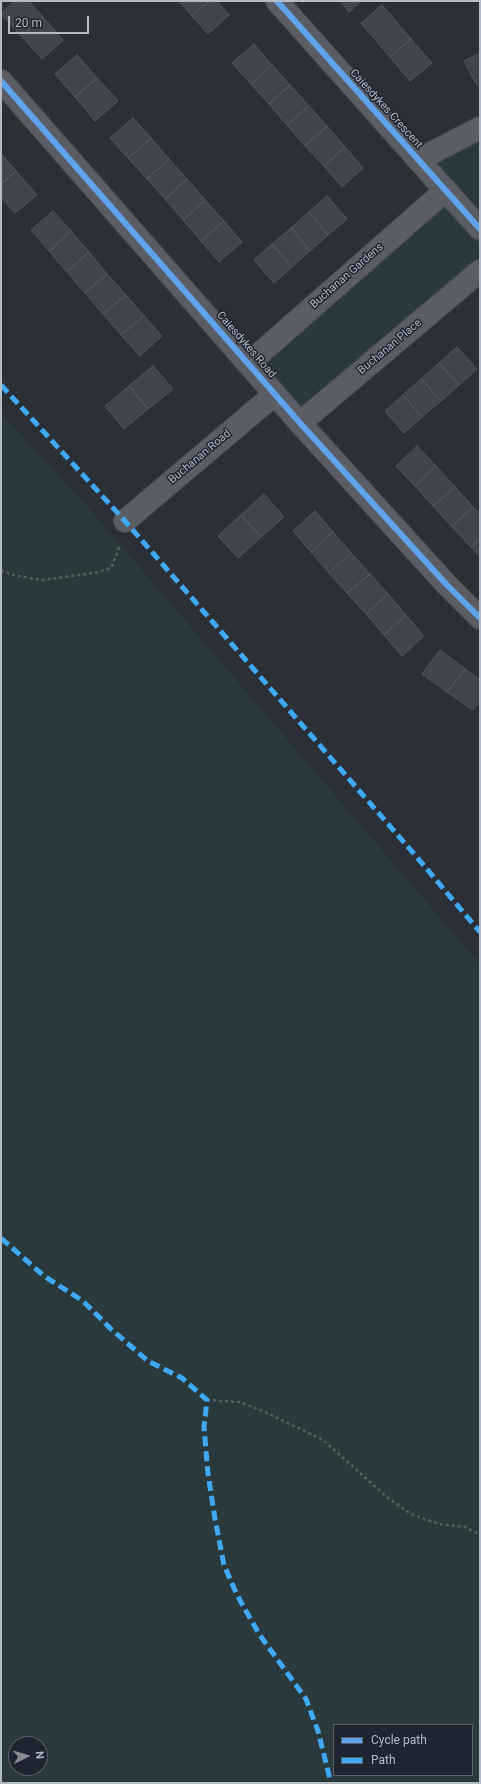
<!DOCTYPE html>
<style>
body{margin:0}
#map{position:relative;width:481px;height:1784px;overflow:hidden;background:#2b2f36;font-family:Roboto,sans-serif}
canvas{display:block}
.frame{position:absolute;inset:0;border:2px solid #b5bbc6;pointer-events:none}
.legend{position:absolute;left:333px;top:1724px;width:140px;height:52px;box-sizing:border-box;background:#1e2530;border:1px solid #5a616c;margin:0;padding:5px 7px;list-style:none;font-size:12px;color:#b5bbc6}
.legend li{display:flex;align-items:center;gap:8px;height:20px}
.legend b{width:20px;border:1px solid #5a616c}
.north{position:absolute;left:8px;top:1736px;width:40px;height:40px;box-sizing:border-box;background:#1e2530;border:1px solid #5a616c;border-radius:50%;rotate:85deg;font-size:11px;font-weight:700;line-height:16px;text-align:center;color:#b5bbc6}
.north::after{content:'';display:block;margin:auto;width:14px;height:18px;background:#858a94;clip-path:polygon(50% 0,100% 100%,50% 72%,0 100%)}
.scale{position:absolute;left:8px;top:16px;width:81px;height:18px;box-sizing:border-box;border:2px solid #b5bbc6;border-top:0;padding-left:5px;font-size:12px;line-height:14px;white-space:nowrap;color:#b5bbc6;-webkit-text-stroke:3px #1e2530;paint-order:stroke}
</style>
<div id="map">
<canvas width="481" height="1784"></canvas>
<div class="frame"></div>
<ul class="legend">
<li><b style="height:5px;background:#60a3ed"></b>Cycle path</li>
<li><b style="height:5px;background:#3fa9f5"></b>Path</li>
</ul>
<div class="north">N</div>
<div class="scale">20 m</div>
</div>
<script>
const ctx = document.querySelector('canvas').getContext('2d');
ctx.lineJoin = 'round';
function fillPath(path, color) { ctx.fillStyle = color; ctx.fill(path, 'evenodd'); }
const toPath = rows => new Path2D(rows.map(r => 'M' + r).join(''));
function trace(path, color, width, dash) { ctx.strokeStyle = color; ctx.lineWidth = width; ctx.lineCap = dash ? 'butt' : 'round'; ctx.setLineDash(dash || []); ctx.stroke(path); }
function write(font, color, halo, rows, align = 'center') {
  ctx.font = font + ' Roboto,sans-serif'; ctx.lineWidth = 3; ctx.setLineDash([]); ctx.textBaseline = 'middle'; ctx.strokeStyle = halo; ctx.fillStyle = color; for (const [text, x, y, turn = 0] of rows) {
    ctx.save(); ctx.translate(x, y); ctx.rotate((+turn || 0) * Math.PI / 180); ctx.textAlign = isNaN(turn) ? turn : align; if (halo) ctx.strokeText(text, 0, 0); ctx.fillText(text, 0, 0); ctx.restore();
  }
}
fillPath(toPath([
 [480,128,480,271,300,423,249,363,446,190,418,160],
 [1,413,96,516,480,964,480,1783,1,1783],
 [334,1725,472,1725,472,1775,334,1775],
 [16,1744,40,1744,40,1768,16,1768]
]), '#29393c');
const building = toPath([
 [14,1,29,1,43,17,22,37,1,14,14,1],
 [179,1,209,1,192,16,179,1],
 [209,1,217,1,229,15,208,34,192,16,209,1],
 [340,1,361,1,349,12,340,1],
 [382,5,411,39,390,57,361,23,382,5],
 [43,17,63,40,42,59,22,37,43,17],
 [411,39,432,63,410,81,390,57,411,39],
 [254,44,272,65,251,84,232,63,254,44],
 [480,53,480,86,478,87,464,61,480,53],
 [77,55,97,78,75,97,55,74,77,55],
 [272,65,290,85,269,104,251,84,272,65],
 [97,78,118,101,95,121,75,97,97,78],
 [290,85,309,106,287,125,269,104,290,85],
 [309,106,327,126,305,146,287,125,309,106],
 [133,118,151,138,128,158,110,138,133,118],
 [327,126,345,147,324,166,305,146,327,126],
 [151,138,169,159,147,179,128,158,151,138],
 [345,147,363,168,342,187,324,166,345,147],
 [1,153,16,171,1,184,1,153],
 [169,159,187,179,165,199,147,179,169,159],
 [16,171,37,195,15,213,1,197,1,184,16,171],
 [187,179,205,200,183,220,165,199,187,179],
 [327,196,347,219,328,235,309,212,327,196],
 [205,200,224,221,201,241,183,220,205,200],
 [53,211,71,231,49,251,31,230,53,211],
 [309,212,328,235,310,251,291,228,309,212],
 [224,221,242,242,219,262,201,241,224,221],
 [291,228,310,251,292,267,272,244,291,228],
 [71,231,89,252,67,272,49,251,71,231],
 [272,244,292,267,274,283,254,260,272,244],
 [89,252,107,274,85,293,67,272,89,252],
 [107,274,126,295,103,314,85,293,107,274],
 [126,295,144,316,121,335,103,314,126,295],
 [144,316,162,336,140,356,121,335,144,316],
 [457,347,477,369,459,385,439,363,457,347],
 [439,363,459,385,441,401,421,379,439,363],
 [153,366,173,389,148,409,129,386,153,366],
 [421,379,441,401,422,417,403,395,421,379],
 [129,386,148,409,124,429,105,406,129,386],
 [403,395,422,417,404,433,385,411,403,395],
 [417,446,436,466,415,486,396,466,417,446],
 [436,466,455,487,433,506,415,486,436,466],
 [455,487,473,507,452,527,433,506,455,487],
 [264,494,284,517,261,537,241,515,264,494],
 [473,507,480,514,480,539,471,547,452,527,473,507],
 [315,511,333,532,311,552,293,531,315,511],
 [241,515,261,537,238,558,218,536,241,515],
 [333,532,351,553,329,573,311,552,333,532],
 [480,539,480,557,471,547,480,539],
 [351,553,370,574,347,593,329,573,351,553],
 [370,574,388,594,366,614,347,593,370,574],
 [388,594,406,615,384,635,366,614,388,594],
 [406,615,424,636,402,656,384,635,406,615],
 [440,650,465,669,447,692,422,674,440,650],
 [465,669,480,680,480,701,473,710,447,692,465,669]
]);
fillPath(building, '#41454b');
trace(building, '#52565d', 1);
const minor = toPath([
 [277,1,480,229],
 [1,81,300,423,446,584,480,618],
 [418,160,480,128],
 [249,363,446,190],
 [300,423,480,271],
 [125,521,275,394]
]);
trace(minor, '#484b51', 24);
trace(toPath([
 [1,570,13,575,42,580,94,573,111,568,120,545],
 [207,1400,240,1402,265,1412,323,1440,387,1497,411,1514,439,1524,465,1527,480,1535]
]), '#585d61', 2.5, [3, 3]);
trace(minor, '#5a5d64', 22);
trace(toPath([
 [1,385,125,521,415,855,480,932],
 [1,1238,44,1276,83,1301,112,1330,148,1361,182,1378,207,1400,204,1427,208,1474,215,1519,224,1565,237,1595,259,1634,306,1699,318,1731,331,1783]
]), '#3fa9f5', 5, [10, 5]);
trace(toPath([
 [277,1,480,229],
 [1,81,300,423,446,584,480,618]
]), '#60a3ed', 6);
write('11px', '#b5bbc6', '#1e2530', [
 ["Caiesdykes Crescent",386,109,48],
 ["Buchanan Gardens",347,276,-41],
 ["Caiesdykes Road",246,345,49],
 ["Buchanan Place",390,347,-40],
 ["Buchanan Road",200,457,-40]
]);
</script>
